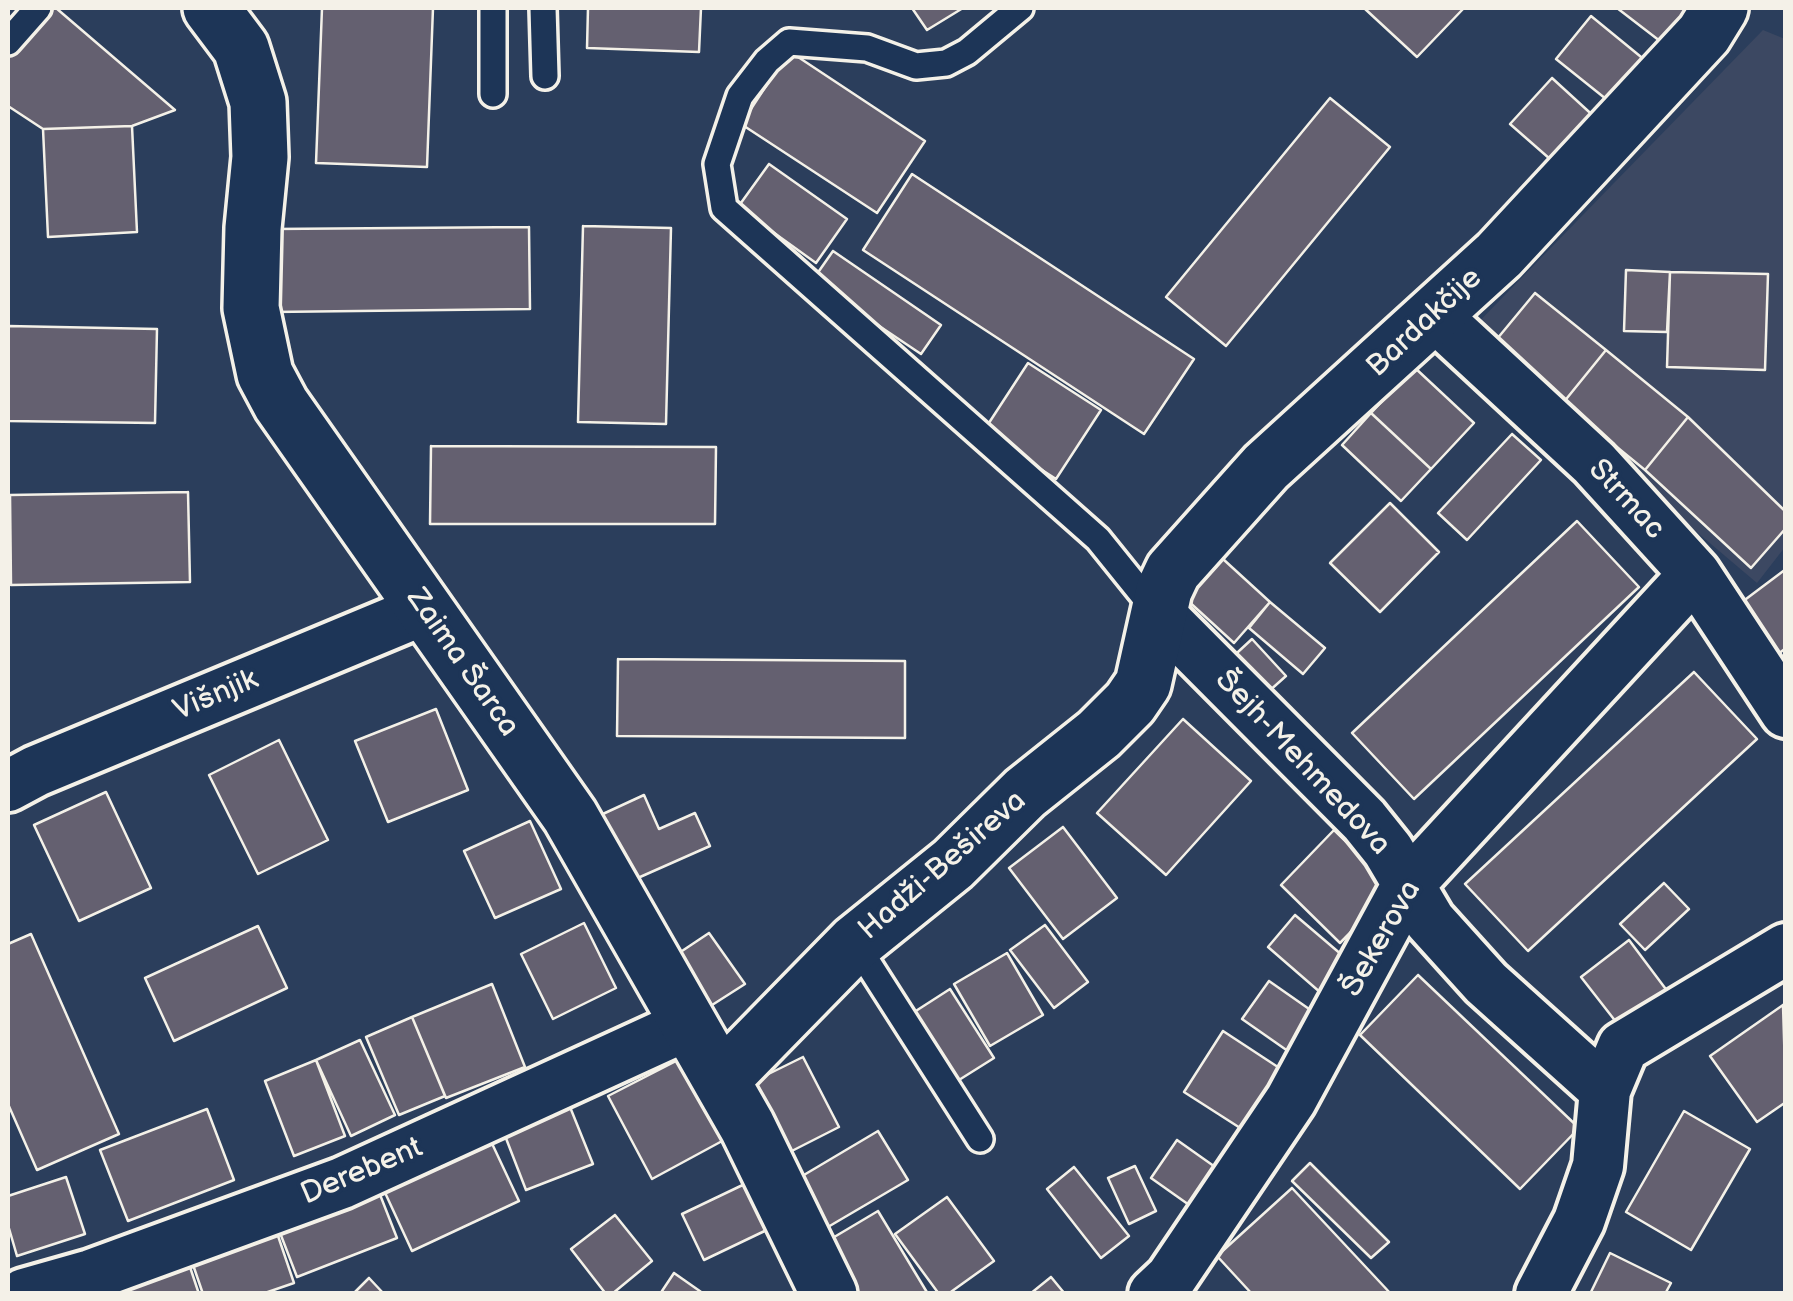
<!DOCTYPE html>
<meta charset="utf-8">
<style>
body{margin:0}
#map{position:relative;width:1793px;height:1301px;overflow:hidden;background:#2b3e5c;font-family:"Balsamiq Sans",sans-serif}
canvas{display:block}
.frame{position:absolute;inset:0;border:10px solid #f4f1e8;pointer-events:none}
</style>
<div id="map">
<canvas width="1793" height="1301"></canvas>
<div class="frame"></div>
</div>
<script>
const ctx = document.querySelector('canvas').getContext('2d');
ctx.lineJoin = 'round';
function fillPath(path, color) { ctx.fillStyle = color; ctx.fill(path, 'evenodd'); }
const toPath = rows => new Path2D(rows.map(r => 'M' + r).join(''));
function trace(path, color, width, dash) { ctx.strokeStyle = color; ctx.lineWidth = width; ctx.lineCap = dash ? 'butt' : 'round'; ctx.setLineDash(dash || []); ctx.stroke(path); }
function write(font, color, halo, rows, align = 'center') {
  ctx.font = font + ' "Balsamiq Sans",sans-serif'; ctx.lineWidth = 8; ctx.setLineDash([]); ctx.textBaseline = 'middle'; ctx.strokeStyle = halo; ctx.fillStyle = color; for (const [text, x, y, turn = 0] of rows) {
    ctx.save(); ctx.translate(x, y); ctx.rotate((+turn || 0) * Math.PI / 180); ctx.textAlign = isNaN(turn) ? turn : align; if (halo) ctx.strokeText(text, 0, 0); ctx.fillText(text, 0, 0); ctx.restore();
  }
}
fillPath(toPath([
 [1763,30,1785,39,1785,547,1757,583,1465,336]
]), '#3c4862');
const building = toPath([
 [45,8,56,8,175,110,132,126,43,129,8,106,8,50,45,8],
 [322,8,433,8,427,167,316,163,322,8],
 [588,8,701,8,699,52,587,48,588,8],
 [912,8,963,8,927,30,912,8],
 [1364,8,1464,8,1417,57,1364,8],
 [1617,8,1701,8,1669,48,1617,8],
 [1591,16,1646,61,1611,103,1556,59,1591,16],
 [789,51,925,141,877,213,741,124,789,51],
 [1552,78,1599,121,1558,166,1510,124,1552,78],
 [1330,98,1390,147,1226,346,1166,297,1330,98],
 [132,126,137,232,48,237,43,129,132,126],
 [769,164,847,219,816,263,738,207,769,164],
 [912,174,1194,359,1144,434,863,250,912,174],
 [583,226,671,228,666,424,578,422,583,226],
 [529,227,530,309,272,312,272,229,529,227],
 [833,251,941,325,921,354,812,281,833,251],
 [1626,270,1670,272,1667,332,1624,331,1626,270],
 [1670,272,1768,274,1765,370,1667,367,1670,272],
 [1535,293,1606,350,1563,403,1492,345,1535,293],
 [8,326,157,329,155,423,8,421,8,326],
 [1606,350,1688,417,1645,470,1563,403,1606,350],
 [1028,363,1101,410,1056,479,983,432,1028,363],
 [1414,367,1474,423,1431,469,1371,413,1414,367],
 [1371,413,1431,469,1401,501,1342,445,1371,413],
 [1688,417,1786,512,1786,528,1751,568,1645,470,1688,417],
 [1512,434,1541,460,1467,540,1438,513,1512,434],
 [431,446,716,447,715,524,430,524,431,446],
 [188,492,190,582,11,585,10,495,188,492],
 [1390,503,1439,552,1380,612,1330,563,1390,503],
 [1577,521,1639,587,1414,799,1352,733,1577,521],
 [1223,559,1270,602,1234,643,1186,599,1223,559],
 [1786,569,1786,648,1765,664,1726,614,1786,569],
 [1270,602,1325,648,1303,674,1249,628,1270,602],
 [1252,639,1286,676,1258,701,1225,664,1252,639],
 [618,659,905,661,905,738,617,736,618,659],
 [1694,672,1757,739,1528,951,1465,884,1694,672],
 [436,709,468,790,388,822,355,741,436,709],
 [1183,719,1251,781,1166,875,1097,813,1183,719],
 [279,740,328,840,258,874,209,775,279,740],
 [106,792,151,888,79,921,34,825,106,792],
 [644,795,659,829,695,813,710,846,622,885,592,819,644,795],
 [530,821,561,889,495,918,464,851,530,821],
 [1063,827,1117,898,1063,939,1009,868,1063,827],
 [1334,830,1394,888,1340,943,1281,885,1334,830],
 [1664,883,1689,909,1645,950,1620,924,1664,883],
 [1295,915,1349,961,1321,993,1268,947,1295,915],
 [584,923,616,988,553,1019,521,954,584,923],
 [1045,925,1088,982,1054,1008,1010,950,1045,925],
 [258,926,287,988,174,1041,145,978,258,926],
 [709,933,745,984,698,1014,664,963,709,933],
 [31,934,119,1134,37,1170,8,1104,8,944,31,934],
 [1629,940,1674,1000,1627,1036,1581,977,1629,940],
 [1007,953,1043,1015,990,1046,954,984,1007,953],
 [1418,975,1579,1128,1520,1189,1360,1035,1418,975],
 [1269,981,1322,1018,1295,1056,1242,1019,1269,981],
 [492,984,525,1067,446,1098,412,1017,492,984],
 [950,989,994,1058,951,1085,908,1016,950,989],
 [1783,1005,1786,1102,1757,1122,1710,1056,1783,1005],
 [412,1017,445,1096,399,1115,366,1037,412,1017],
 [1223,1031,1287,1073,1248,1133,1184,1092,1223,1031],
 [360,1040,395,1115,351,1136,316,1060,360,1040],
 [803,1057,839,1127,780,1157,744,1086,803,1057],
 [680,1059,724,1140,652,1179,608,1096,680,1059],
 [316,1060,345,1136,294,1156,265,1081,316,1060],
 [568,1102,593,1164,526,1190,502,1128,568,1102],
 [207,1109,234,1180,128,1221,100,1150,207,1109],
 [1684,1111,1750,1149,1691,1250,1626,1212,1684,1111],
 [878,1131,908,1180,816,1234,787,1185,878,1131],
 [488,1135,519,1201,412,1251,381,1184,488,1135],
 [1177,1140,1218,1169,1192,1207,1151,1178,1177,1140],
 [1310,1163,1389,1242,1371,1258,1292,1181,1310,1163],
 [1135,1166,1156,1211,1129,1224,1108,1178,1135,1166],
 [1074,1167,1129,1236,1101,1258,1047,1189,1074,1167],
 [66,1177,85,1234,17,1256,8,1225,8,1196,66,1177],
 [751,1181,773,1227,704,1260,682,1214,751,1181],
 [377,1187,397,1238,297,1277,277,1225,377,1187],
 [1292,1188,1391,1294,1252,1294,1217,1256,1292,1188],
 [947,1197,994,1261,948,1294,939,1294,895,1234,947,1197],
 [878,1211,928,1294,833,1294,809,1252,878,1211],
 [615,1215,652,1261,612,1294,606,1294,571,1249,615,1215],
 [275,1227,294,1283,262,1294,203,1294,190,1256,275,1227],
 [1610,1253,1671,1283,1665,1294,1590,1294,1610,1253],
 [188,1261,199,1294,123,1294,119,1284,188,1261],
 [674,1273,704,1294,660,1294,674,1273],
 [1051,1277,1065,1294,1030,1294,1051,1277],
 [369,1278,384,1294,353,1294,369,1278]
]);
fillPath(building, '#646070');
trace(building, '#f4f1e8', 2.5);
const service = toPath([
 [493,8,493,94],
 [543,8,545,76],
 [1020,8,967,52,946,63,916,66,867,48,789,42,767,61,740,96,717,164,724,208,1098,539,1156,611],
 [8,42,38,8],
 [855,943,980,1139]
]);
const minor = toPath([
 [1434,315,1594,463,1695,574,1786,712],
 [1158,613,1364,820,1388,850,1430,921,1486,983,1605,1090],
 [8,786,36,771,425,609],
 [24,1294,91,1275,342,1183,689,1024],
 [1154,1294,1171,1278,1291,1100,1407,886,1695,574],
 [1541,1294,1579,1221,1598,1166,1605,1090,1623,1047,1786,949]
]);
const tertiary = toPath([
 [211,8,241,48,258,102,260,157,253,228,251,308,265,374,281,404,570,816,747,1126,829,1294],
 [722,1079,855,943,953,864,1025,793,1099,734,1130,703,1143,684,1164,590,1173,571,1266,467,1499,255,1704,34,1720,8]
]);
trace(service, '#f4f1e8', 32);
trace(minor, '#f4f1e8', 58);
trace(tertiary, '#f4f1e8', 62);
trace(service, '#1d3557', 25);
trace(minor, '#1d3557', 50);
trace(tertiary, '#1d3557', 55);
write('30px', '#f4f1e8', '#1d3557', [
 ["Bardakčije",1425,323,-43],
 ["Strmac",1626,500,47],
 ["Zaima Šarca",462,663,55],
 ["Višnjik",216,696,-23],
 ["Šejh-Mehmedova",1302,763,47],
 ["Hadži-Bešireva",943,866,-41],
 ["Šekerova",1382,939,-60],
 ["Derebent",362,1172,-23]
]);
</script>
